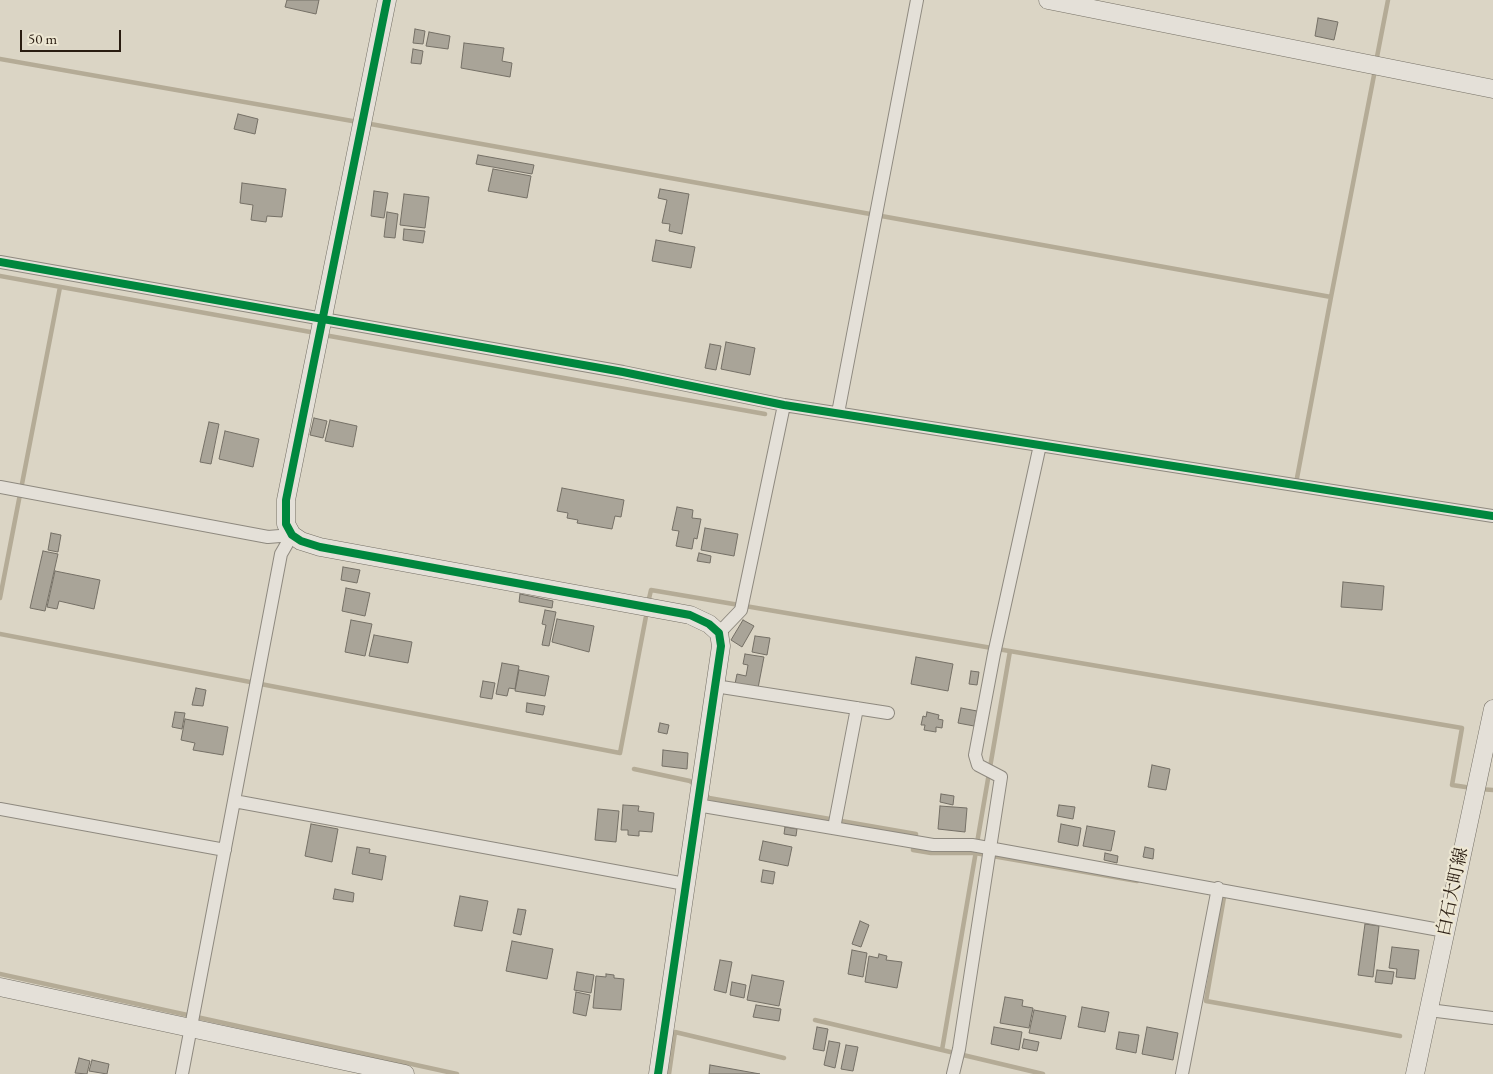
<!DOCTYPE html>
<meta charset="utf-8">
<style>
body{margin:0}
#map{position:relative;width:1493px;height:1074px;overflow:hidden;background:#dbd5c5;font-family:"EB Garamond",serif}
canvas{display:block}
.scale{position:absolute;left:20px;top:30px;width:101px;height:22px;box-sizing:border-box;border:2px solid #291c11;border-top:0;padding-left:6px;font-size:15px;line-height:18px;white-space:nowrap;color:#291c11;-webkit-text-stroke:4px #ede7d3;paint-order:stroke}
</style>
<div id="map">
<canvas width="1493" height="1074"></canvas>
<div class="scale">50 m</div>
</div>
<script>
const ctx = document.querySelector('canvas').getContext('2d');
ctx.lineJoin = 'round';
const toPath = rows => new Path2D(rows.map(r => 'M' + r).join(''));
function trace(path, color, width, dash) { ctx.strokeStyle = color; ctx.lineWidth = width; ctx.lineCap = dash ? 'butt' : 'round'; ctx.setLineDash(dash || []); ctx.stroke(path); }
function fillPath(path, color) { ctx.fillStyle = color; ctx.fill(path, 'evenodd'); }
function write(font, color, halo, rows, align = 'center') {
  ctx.font = font + ' "EB Garamond","Noto Serif JP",serif'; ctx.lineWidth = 4.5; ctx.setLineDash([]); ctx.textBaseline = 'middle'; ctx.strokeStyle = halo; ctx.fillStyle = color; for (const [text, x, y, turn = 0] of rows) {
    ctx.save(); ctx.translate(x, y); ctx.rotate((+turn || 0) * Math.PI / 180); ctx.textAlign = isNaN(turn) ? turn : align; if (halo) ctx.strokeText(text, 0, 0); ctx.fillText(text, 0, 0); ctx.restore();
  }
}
trace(toPath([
 [0,59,358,122],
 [1376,62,1388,0],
 [365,123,1331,297,1375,70],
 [0,276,316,333],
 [324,335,765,414],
 [1297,478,1331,297],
 [0,598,60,287],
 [648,603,651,590,1462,728,1452,785,1472,788],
 [0,634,620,753,647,611],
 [634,769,690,781,696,786],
 [1479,789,1493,790],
 [704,793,709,798,916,834,913,850,931,853,975,853,1137,881],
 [977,843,1010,651],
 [976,851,942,1050,1043,1074],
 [1221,896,1224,897,1206,1001,1400,1036],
 [0,974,457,1074],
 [815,1020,942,1050],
 [669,1074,675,1032,784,1058]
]), '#b4ab96', 4.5);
const building = toPath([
 [287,0,319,0,316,14,285,7,287,0],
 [1318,18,1338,22,1334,40,1315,36,1318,18],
 [415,29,425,31,423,44,413,43,415,29],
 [429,32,450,36,448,49,426,46,429,32],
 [464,43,504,48,502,61,512,63,510,77,461,68,464,43],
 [413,49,423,51,421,64,411,63,413,49],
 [238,114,258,119,255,134,234,129,238,114],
 [478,155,534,165,532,174,476,164,478,155],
 [493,169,531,176,527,198,488,191,493,169],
 [242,183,286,189,282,217,267,216,266,222,251,220,253,205,240,203,242,183],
 [660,189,689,194,682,234,669,231,670,224,662,223,667,200,658,198,660,189],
 [374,191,388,193,384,218,371,216,374,191],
 [404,194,429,197,425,228,400,225,404,194],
 [387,212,398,214,395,238,384,237,387,212],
 [404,229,425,231,423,243,403,240,404,229],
 [656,240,695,247,691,268,652,261,656,240],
 [726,342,755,348,750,375,721,369,726,342],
 [710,344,721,346,716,370,705,368,710,344],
 [314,418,327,421,323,438,310,435,314,418],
 [330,420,357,426,353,447,325,441,330,420],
 [209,422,219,424,211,464,200,462,209,422],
 [225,431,259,439,253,467,219,459,225,431],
 [562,488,624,500,621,517,615,516,612,529,577,523,578,520,567,518,568,513,557,511,562,488],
 [677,507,693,510,692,518,701,519,697,539,694,538,692,549,676,546,679,531,672,530,677,507],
 [705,528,738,534,734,556,701,550,705,528],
 [51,533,61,535,58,552,48,550,51,533],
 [43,551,58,554,45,611,30,608,43,551],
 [699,553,711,556,710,563,697,561,699,553],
 [343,567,360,570,357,583,341,580,343,567],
 [55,571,100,580,94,609,59,601,57,609,47,607,55,571],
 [1343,582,1384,586,1382,610,1341,607,1343,582],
 [346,588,370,593,365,616,342,611,346,588],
 [520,594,553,601,552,608,519,602,520,594],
 [545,610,556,612,549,646,542,645,546,625,542,624,545,610],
 [557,619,594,626,589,652,552,642,557,619],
 [351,620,372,624,365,656,345,652,351,620],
 [743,620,754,626,742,647,731,640,743,620],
 [374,635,412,642,408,663,369,656,374,635],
 [755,636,770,638,767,655,752,652,755,636],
 [745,654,764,657,758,688,735,684,737,674,746,676,748,665,743,664,745,654],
 [916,657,953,664,948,691,911,684,916,657],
 [502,663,519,666,515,689,509,688,507,696,496,694,502,663],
 [519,670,549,676,545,696,515,691,519,670],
 [971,671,979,672,977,685,969,684,971,671],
 [483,681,495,683,492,699,480,697,483,681],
 [196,688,206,690,203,706,192,705,196,688],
 [527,703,545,706,543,715,526,712,527,703],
 [961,708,977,711,974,726,958,723,961,708],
 [175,712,185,713,182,729,172,727,175,712],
 [927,712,939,715,938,719,943,720,942,728,936,727,936,732,924,730,925,725,921,725,923,716,926,717,927,712],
 [185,719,228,727,223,755,193,750,195,743,181,740,185,719],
 [660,723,669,725,667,734,658,732,660,723],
 [663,750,688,753,687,769,662,766,663,750],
 [1152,765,1170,769,1166,790,1148,787,1152,765],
 [941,794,954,796,953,805,940,802,941,794],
 [623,805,639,806,638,811,654,813,652,832,639,831,639,836,628,835,628,830,621,830,623,805],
 [1059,805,1075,807,1073,819,1057,816,1059,805],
 [940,806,967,808,965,832,938,829,940,806],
 [598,809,619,811,616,842,595,840,598,809],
 [311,824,338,829,332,862,305,856,311,824],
 [1061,824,1081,828,1078,846,1058,842,1061,824],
 [1087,826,1115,831,1111,851,1083,846,1087,826],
 [785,827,797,829,796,836,784,834,785,827],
 [763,841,792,847,788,866,759,860,763,841],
 [357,847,370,849,369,853,386,856,382,880,352,874,357,847],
 [1145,847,1154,849,1153,859,1143,857,1145,847],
 [1105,853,1118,856,1117,863,1104,860,1105,853],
 [763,870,775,872,773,884,761,882,763,870],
 [335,889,354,893,353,902,333,899,335,889],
 [460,896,488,901,482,931,454,926,460,896],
 [518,909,526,910,521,935,513,933,518,909],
 [860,921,869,925,861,947,852,944,860,921],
 [1365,924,1379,926,1373,977,1358,975,1365,924],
 [512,941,553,949,547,979,506,971,512,941],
 [1392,947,1419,950,1415,979,1396,977,1397,969,1389,968,1392,947],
 [852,950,867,953,863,977,848,974,852,950],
 [879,954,887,956,886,960,902,962,897,988,865,982,869,956,878,958,879,954],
 [720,960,732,962,726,993,714,990,720,960],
 [1377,970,1394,972,1392,984,1375,982,1377,970],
 [577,972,594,975,591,993,574,990,577,972],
 [606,974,614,975,614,978,624,979,621,1010,593,1008,596,976,606,977,606,974],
 [752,975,784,981,779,1006,747,1000,752,975],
 [732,982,746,985,744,998,730,995,732,982],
 [576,992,590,995,586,1016,573,1013,576,992],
 [1005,997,1023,1000,1022,1006,1033,1008,1029,1028,1000,1023,1005,997],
 [756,1005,781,1009,779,1021,753,1017,756,1005],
 [1082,1007,1109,1012,1105,1032,1078,1027,1082,1007],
 [1034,1010,1066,1016,1061,1039,1029,1033,1034,1010],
 [817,1027,828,1029,824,1051,813,1049,817,1027],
 [994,1027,1022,1032,1019,1050,991,1044,994,1027],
 [1147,1027,1178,1033,1173,1060,1142,1054,1147,1027],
 [1119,1032,1139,1035,1136,1053,1116,1049,1119,1032],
 [1024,1039,1039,1042,1037,1051,1022,1048,1024,1039],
 [829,1041,840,1043,835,1068,824,1065,829,1041],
 [846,1045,858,1047,853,1071,841,1069,846,1045],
 [79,1058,90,1061,87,1074,75,1073,79,1058],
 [92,1060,109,1064,107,1074,89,1071,92,1060],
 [710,1065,760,1074,709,1074,710,1065]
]);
fillPath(building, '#a9a498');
trace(building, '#757066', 1);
const street = toPath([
 [0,262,623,372,784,405,1493,516],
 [838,413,917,0],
 [0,487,268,537,292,535],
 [719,633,741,610,784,405],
 [715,686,888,713],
 [234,801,685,884],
 [697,805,933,845,972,845,1445,931],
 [0,809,225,850],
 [834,828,857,708],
 [1429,1010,1493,1018],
 [182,1074,281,554,292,535],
 [953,1074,959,1049,1001,777,978,765,975,755,994,654,1040,445],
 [1182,1074,1218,888]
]);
const secondary = toPath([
 [387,0,286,500,286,524,292,535,301,541,320,547,690,615,709,624,719,633,721,646,658,1074],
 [1048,0,1493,89],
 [0,987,405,1074],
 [1415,1074,1493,709]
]);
trace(street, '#8e897f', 14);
trace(secondary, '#757066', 19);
trace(street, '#e4e0d8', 12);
trace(secondary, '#e4e0d8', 18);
trace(toPath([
 [387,0,286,500,286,524,292,535,301,541,320,547,690,615,709,624,719,633,721,646,658,1074],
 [0,262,623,372,784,405,1493,516]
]), '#00873e', 8);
write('18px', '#291c11', '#ede7d3', [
 ["白石大町線",1453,892,-78]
]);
</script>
